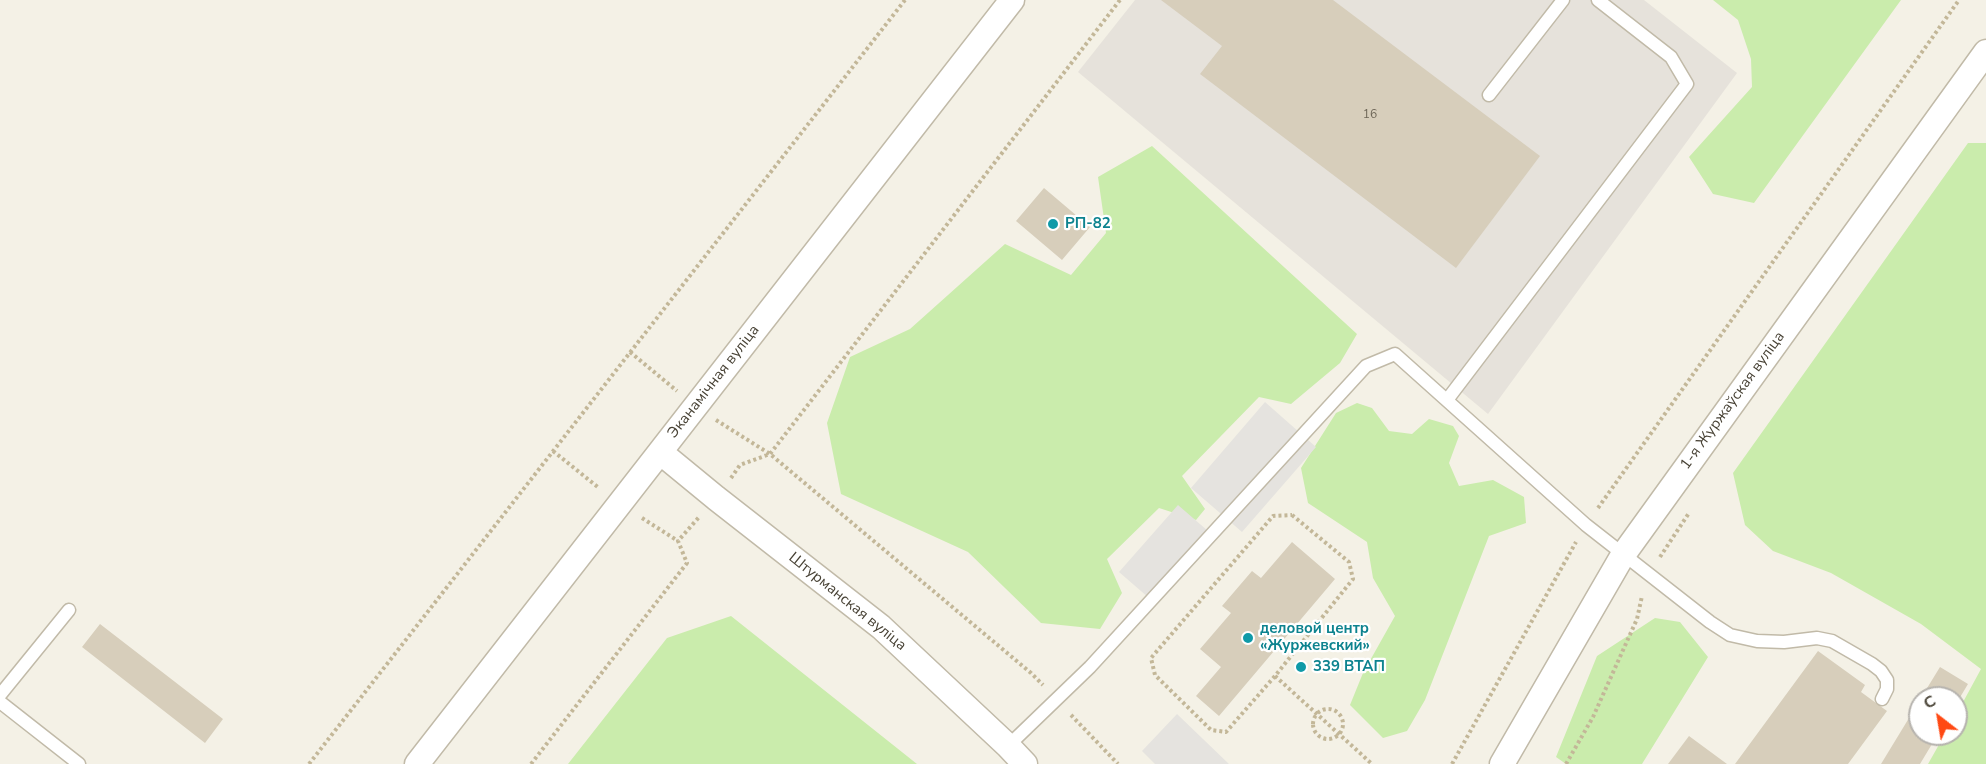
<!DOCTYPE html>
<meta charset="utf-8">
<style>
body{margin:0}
#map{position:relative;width:1986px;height:764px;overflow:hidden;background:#f4f1e6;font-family:"Nunito Sans",sans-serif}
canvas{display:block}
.north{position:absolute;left:1908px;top:686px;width:60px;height:60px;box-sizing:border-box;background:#fff;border:2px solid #b6b3ae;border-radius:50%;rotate:329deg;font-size:16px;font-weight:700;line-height:24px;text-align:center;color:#484235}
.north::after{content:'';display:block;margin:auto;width:21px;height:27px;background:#ff4913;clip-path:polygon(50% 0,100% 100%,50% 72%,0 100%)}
</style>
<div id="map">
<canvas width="1986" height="764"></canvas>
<div class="north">С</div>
</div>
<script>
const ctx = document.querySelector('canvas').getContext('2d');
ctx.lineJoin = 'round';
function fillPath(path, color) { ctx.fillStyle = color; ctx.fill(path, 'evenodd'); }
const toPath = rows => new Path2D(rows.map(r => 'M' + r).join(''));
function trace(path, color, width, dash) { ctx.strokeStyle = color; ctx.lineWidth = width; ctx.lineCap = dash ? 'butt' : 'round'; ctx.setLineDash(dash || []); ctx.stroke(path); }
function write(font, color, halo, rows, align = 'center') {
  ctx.font = font + ' "Nunito Sans",sans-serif'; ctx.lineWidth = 4.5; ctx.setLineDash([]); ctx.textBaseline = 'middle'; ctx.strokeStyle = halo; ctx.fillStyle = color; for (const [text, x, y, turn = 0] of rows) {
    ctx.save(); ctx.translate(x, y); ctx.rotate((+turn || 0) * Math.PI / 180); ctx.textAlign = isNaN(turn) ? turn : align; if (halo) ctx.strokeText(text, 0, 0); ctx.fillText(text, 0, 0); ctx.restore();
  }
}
fillPath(toPath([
 [1135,0,1644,0,1737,73,1488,414,1078,72]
]), '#e6e2db');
fillPath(toPath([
 [1713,0,1901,0,1754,203,1713,194,1689,157,1752,87,1751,59,1738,20],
 [1968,143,1986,143,1986,764,1928,764,1945,734,1956,734,1956,715,1981,669,1921,624,1831,573,1773,551,1745,525,1733,473],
 [1152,146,1357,334,1340,363,1291,404,1259,397,1182,476,1205,509,1196,520,1159,508,1107,559,1122,593,1100,629,1041,623,968,552,841,494,827,423,850,357,910,329,1005,244,1071,275,1106,233,1098,177],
 [1357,403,1372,408,1389,431,1412,434,1429,419,1453,426,1459,436,1449,463,1459,486,1493,480,1524,497,1526,523,1489,536,1425,700,1407,731,1383,738,1350,705,1363,673,1395,616,1373,578,1367,542,1308,503,1301,468,1336,413],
 [731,616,917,764,568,764,667,638],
 [1655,618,1680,622,1708,657,1642,764,1566,764,1556,757,1597,656]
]), '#caecac');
fillPath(toPath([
 [1265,402,1316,447,1242,532,1191,488],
 [1178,505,1208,531,1149,598,1119,572],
 [1177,714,1229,764,1155,764,1142,751]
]), '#e5e3df');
fillPath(toPath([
 [1161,0,1333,0,1540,156,1456,268,1200,74,1222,46],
 [1044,188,1090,227,1062,260,1016,221],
 [1292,542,1335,579,1219,716,1196,696,1221,667,1200,649,1231,613,1222,606,1252,571,1261,578],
 [100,624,223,719,205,743,82,647],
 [1818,651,1865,685,1861,692,1887,711,1848,764,1735,764],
 [1940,667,1968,684,1956,704,1956,698,1921,698],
 [1920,700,1920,734,1938,734,1920,764,1881,764],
 [1689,736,1727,764,1668,764]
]), '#d7cebb');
const service = toPath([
 [1489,95,1563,0],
 [1447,400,1687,84,1671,57,1598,0],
 [0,695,69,610],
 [0,702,79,764],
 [1008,746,1090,667,1366,366,1395,354,1586,525,1710,622,1730,635,1757,641,1784,642,1817,638,1832,641,1872,664,1881,671,1887,680,1887,689,1882,699]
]);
const minor = toPath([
 [660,452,716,498,881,627,1008,746,1025,764],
 [417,764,1012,0],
 [1502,764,1623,555,1986,52]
]);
trace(service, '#c1baa8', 15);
trace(minor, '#c1baa8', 27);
trace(toPath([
 [630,352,677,391],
 [716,420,770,454,1031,673,1043,685],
 [553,451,599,488],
 [731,478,740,465,770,454,1120,0],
 [1598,508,1959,0],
 [1292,515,1349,562,1353,579,1275,676,1226,732,1211,730,1155,675,1151,658,1273,516,1292,515],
 [642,518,678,541],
 [1660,557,1689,513],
 [1275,676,1372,764],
 '1313 724a15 15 0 1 1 30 0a15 15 0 1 1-30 0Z',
 [1071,715,1118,764],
 [309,764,905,0],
 [531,764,687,563,678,541,700,516],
 [1452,764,1576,542],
 [1566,764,1593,717,1637,619,1642,596]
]), '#c3b798', 4, [3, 3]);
trace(service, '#fff', 12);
trace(minor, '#fff', 24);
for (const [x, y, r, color] of [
 [1053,224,6,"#0f9aa8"],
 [1248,638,6,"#0f9aa8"],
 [1301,667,6,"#0f9aa8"]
]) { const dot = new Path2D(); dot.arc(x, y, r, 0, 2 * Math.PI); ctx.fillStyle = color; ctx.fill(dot); trace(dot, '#fff', 2); }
write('12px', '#6c6556', null, [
 ["16",1370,115]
]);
write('bold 15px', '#0d838f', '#fff', [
 ["РП-82",1065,224],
 ["деловой центр",1260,629],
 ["«Журжевский»",1260,646],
 ["339 ВТАП",1313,667]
], 'left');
write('15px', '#484235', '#fff', [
 ["Эканамічная вуліца",714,382,-52],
 ["1-я Журжаўская вуліца",1733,401,-54],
 ["Штурманская вуліца",847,602,39]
]);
</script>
